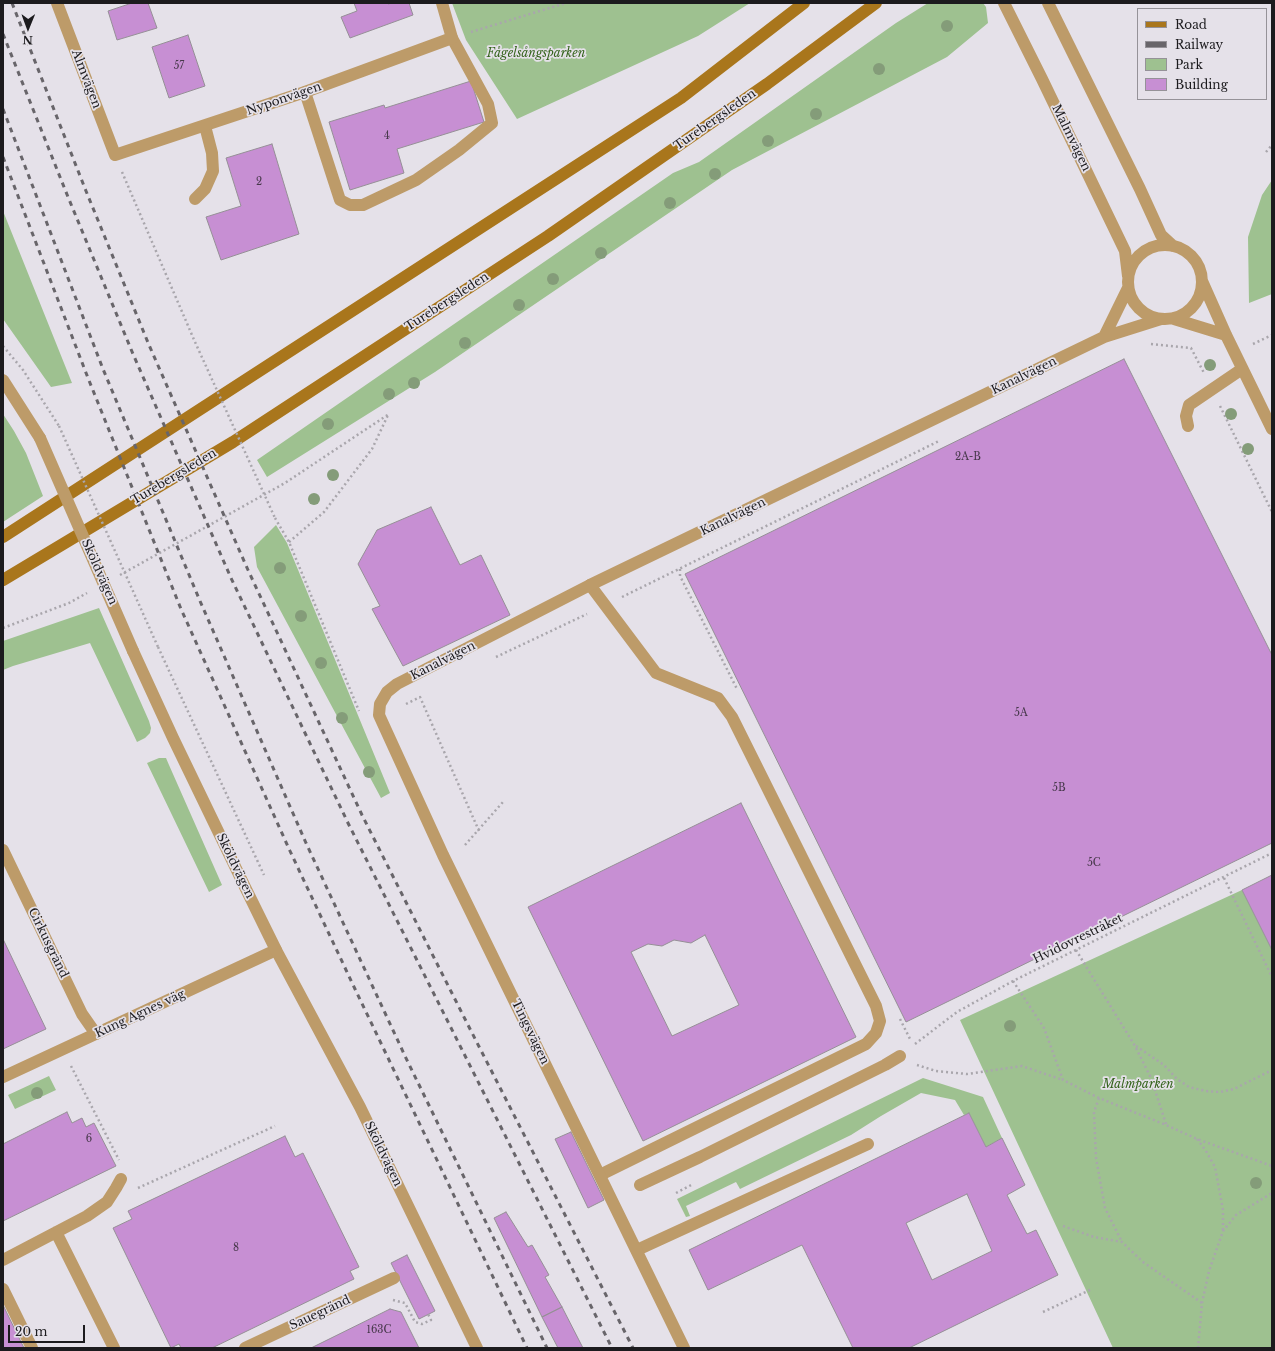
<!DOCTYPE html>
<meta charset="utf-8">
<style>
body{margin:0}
#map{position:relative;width:1275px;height:1351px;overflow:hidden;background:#e5e1e9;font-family:"Libre Baskerville",serif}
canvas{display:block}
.frame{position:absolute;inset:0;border:4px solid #1c1b1e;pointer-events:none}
.legend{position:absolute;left:1137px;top:8px;width:130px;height:92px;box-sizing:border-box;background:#e5e1e9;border:1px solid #959298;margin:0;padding:5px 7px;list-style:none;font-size:12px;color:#1c1b1e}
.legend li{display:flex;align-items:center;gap:8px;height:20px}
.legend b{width:20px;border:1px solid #959298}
.north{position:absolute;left:8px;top:8px;width:40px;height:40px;-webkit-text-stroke:3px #e5e1e9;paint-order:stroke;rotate:181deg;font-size:11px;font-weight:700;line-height:16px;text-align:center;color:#1c1b1e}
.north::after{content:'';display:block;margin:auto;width:14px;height:18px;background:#1c1b1e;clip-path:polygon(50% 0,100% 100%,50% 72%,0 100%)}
.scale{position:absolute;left:8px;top:1325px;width:77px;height:18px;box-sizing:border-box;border:2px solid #1c1b1e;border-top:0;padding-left:5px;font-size:12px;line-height:14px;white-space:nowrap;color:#1c1b1e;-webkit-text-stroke:3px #e5e1e9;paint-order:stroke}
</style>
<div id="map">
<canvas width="1275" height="1351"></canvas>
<div class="frame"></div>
<ul class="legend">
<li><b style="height:5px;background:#a9761c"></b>Road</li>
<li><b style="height:5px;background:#68656a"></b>Railway</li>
<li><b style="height:11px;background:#9ec190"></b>Park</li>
<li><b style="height:11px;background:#c78fd3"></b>Building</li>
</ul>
<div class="north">N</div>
<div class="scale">20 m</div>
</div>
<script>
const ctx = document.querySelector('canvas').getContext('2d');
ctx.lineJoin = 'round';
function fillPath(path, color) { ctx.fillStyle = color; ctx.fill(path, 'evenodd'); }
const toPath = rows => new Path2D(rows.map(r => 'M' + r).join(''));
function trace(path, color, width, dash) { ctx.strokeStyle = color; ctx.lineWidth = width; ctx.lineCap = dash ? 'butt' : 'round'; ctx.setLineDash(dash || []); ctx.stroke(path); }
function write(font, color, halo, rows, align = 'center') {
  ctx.font = font + ' "Libre Baskerville",serif'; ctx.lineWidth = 3.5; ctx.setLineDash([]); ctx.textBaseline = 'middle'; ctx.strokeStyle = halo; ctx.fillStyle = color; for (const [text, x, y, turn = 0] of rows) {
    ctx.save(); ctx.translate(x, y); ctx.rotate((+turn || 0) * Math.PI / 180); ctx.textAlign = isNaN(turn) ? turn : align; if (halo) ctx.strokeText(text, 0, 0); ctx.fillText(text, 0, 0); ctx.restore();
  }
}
fillPath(toPath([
 [452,3,750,3,698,36,517,119,466,40],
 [928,3,983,3,986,7,988,23,947,57,732,170,435,372,267,477,257,460,673,173,699,162,896,23],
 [1272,180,1272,294,1249,303,1248,237,1262,195],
 [3,211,72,383,51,387,3,319],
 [3,414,14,431,26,453,43,496,3,522],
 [276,525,287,543,390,793,381,798,257,567,254,547],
 [99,608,149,721,151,728,150,733,145,738,137,742,90,643,13,666,3,670,3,641],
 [159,758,166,758,169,765,222,885,209,892,147,763],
 [1242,890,1272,950,1272,1348,1113,1348,960,1020],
 [49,1076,56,1090,15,1109,8,1095],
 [923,1078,983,1097,1002,1138,986,1147,969,1113,964,1115,955,1100,921,1093,881,1116,851,1135,740,1189,736,1182,686,1206,690,1216,686,1217,677,1199]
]), '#9ec190');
const building = toPath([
 [132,3,148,3,157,28,117,40,108,11,132,3],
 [354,3,388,3,388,4,392,3,409,3,413,15,350,38,341,17,357,11,354,3],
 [188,35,205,86,169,98,152,47,188,35],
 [471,81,484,122,397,149,404,173,350,190,329,122,384,105,385,108,471,81],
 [272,144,299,234,221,260,206,217,241,206,226,158,272,144],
 [1124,359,1272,655,1272,843,906,1022,685,574,1124,359],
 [431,507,460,565,481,555,510,615,403,666,372,609,380,606,358,564,377,530,431,507],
 [741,803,856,1037,643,1141,528,907,741,803],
 [705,935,739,1005,672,1036,631,952,648,944,662,946,674,940,691,943,705,935],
 [1272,875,1272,950,1242,890,1272,875],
 [3,939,46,1029,3,1049,3,939],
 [67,1112,72,1123,82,1118,86,1127,94,1123,116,1166,3,1221,3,1144,67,1112],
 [969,1113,986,1147,1002,1138,1025,1185,1007,1195,1027,1234,1036,1230,1058,1275,909,1348,853,1348,802,1245,708,1290,689,1250,969,1113],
 [967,1194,992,1251,932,1280,906,1223,967,1194],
 [571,1132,604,1200,588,1208,555,1139,571,1132],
 [285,1136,295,1157,303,1153,359,1267,350,1271,354,1279,212,1348,181,1348,179,1344,171,1348,113,1228,132,1219,128,1211,285,1136],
 [506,1212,528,1247,532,1245,549,1275,545,1277,562,1307,542,1317,494,1218,506,1212],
 [407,1255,435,1311,419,1319,391,1263,407,1255],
 [3,1305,24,1348,3,1348,3,1305],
 [562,1307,583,1348,558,1348,542,1317,562,1307],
 [390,1309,401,1312,419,1348,311,1348,390,1309]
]);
fillPath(building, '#c78fd3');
trace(building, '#958f96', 1);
trace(toPath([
 [471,32,566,3],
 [1266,152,1272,145],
 [122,172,195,342],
 [1151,344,1191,348,1204,373],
 [1253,344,1272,335],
 [3,346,23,370,59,426],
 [1220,406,1272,512],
 [275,518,289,542,359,711],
 [289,542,324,512,372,449,388,415],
 [680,569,680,576,737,689],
 [120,575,285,483,389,414],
 [622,597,939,441],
 [3,628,69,603,87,593],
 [158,647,264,875],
 [496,657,587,614],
 [406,704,420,697,479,831],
 [465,845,503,802],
 [1224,878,1272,977],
 [1076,950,1135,1046,1151,1078,1166,1124],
 [1013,981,1044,1028,1063,1080,1099,1098,1166,1125,1197,1139,1272,1166],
 [900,1019,910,1039],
 [915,1044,957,1012,1013,981,1272,853],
 [1136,1046,1164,1065,1177,1079,1189,1087,1205,1091,1220,1092,1234,1089,1272,1070],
 [917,1065,936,1071,967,1074,1022,1066,1063,1080],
 [71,1066,119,1160],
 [1099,1098,1094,1112,1096,1158,1105,1208,1122,1242],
 [1197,1139,1206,1151,1215,1167,1223,1210,1223,1230],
 [138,1188,275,1126],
 [676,1193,693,1184],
 [1063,1226,1094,1237,1122,1242,1143,1262,1202,1303],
 [393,1300,405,1303,415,1322,422,1324,431,1320,428,1314],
 [1043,1312,1092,1289],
 [1198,1348,1202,1303,1209,1271,1223,1231,1236,1215,1272,1193]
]), '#a9a6ac', 2.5, [2, 3]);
trace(toPath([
 [305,92,340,200,350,205,363,205,416,180,459,150,492,123,488,104,452,38],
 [195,199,205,189,213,171,212,153,205,126],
 [1188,426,1186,416,1189,405,1242,369],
 [590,585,656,673,718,698,732,717,876,1006,880,1021,876,1033,866,1044,600,1175],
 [3,850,82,1014,96,1034],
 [637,1250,868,1144]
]), '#bd9b69', 12);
trace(toPath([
 [640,1185,700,1157,885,1065,900,1056],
 [56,1232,114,1348],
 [3,1260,87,1216,107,1202,116,1188,121,1179],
 [3,1289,32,1348],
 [245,1348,394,1278]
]), '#bd9b69', 12);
trace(toPath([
 [57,3,115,155,305,92,452,38,442,3],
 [1004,3,1042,79,1125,251,1128,276],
 [1048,3,1140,189,1161,235,1173,246],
 '1128 282a37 37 0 1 1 74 0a37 37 0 1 1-74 0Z',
 [1202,281,1226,335,1272,429],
 [1174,319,1226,335],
 [1104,337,1128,288],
 [3,1077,276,950],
 [684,1348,443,855,379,715,380,704,387,692,397,684,590,585,1104,337,1161,319]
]), '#bd9b69', 12);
trace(toPath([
 [3,380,40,438],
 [133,651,173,738,244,885,276,950,360,1107,477,1348]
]), '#bd9b69', 12);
trace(toPath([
 [3,537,681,98,804,3],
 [3,580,233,442,548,236,767,84,876,3]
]), '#a9761c', 12);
trace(toPath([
 [12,3,86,191,149,345,248,570,362,815,468,1025,633,1348],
 [3,34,68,197,133,354,231,578,348,823,612,1348],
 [3,109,103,369,200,601,306,843,405,1056,547,1348],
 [3,157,88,378,181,609,290,851,355,989,527,1348]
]), '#68656a', 3, [5, 5]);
trace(toPath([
 [195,342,275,518],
 [59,426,158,647]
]), '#a9a6ac', 2.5, [2, 3]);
trace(toPath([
 [40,438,133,651]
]), '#bd9b69', 12);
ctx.fillStyle = '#849c79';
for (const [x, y] of [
 [947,26],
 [879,69],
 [816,114],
 [768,141],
 [715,174],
 [670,203],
 [601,253],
 [553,279],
 [519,305],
 [465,343],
 [1210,365],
 [414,383],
 [389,394],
 [1231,414],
 [328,424],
 [1248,449],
 [333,475],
 [314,499],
 [280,568],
 [301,616],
 [321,663],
 [342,718],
 [369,772],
 [1010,1026],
 [37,1093],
 [1256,1183]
]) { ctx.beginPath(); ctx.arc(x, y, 6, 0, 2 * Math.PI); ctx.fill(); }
write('10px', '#47384b', null, [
 ["57",179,66],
 ["4",387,136],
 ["2",259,182],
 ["2A-B",968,457],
 ["5A",1021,713],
 ["5B",1059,788],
 ["5C",1094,863],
 ["6",89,1139],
 ["8",236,1248],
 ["163C",379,1330]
]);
write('italic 12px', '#35641d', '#e5e1e9', [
 ["Fågelsångsparken",536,54],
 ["Malmparken",1138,1085]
]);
write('12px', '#1c1b1e', '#e5e1e9', [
 ["Almvägen",86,79,69],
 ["Nyponvägen",284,99,-19],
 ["Turebergsleden",715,120,-35],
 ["Malmvägen",1071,138,64],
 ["Turebergsleden",447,302,-33],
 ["Kanalvägen",1024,376,-26],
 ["Turebergsleden",174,477,-31],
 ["Kanalvägen",733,517,-26],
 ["Sköldvägen",99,572,66],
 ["Kanalvägen",443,661,-27],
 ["Sköldvägen",235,866,64],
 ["Hvidovrestråket",1078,939,-26],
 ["Cirkusgränd",48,943,64],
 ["Kung Agnes väg",140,1014,-25],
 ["Tingsvägen",530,1032,64],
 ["Sköldvägen",383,1154,64],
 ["Sauegränd",320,1313,-25]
]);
</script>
